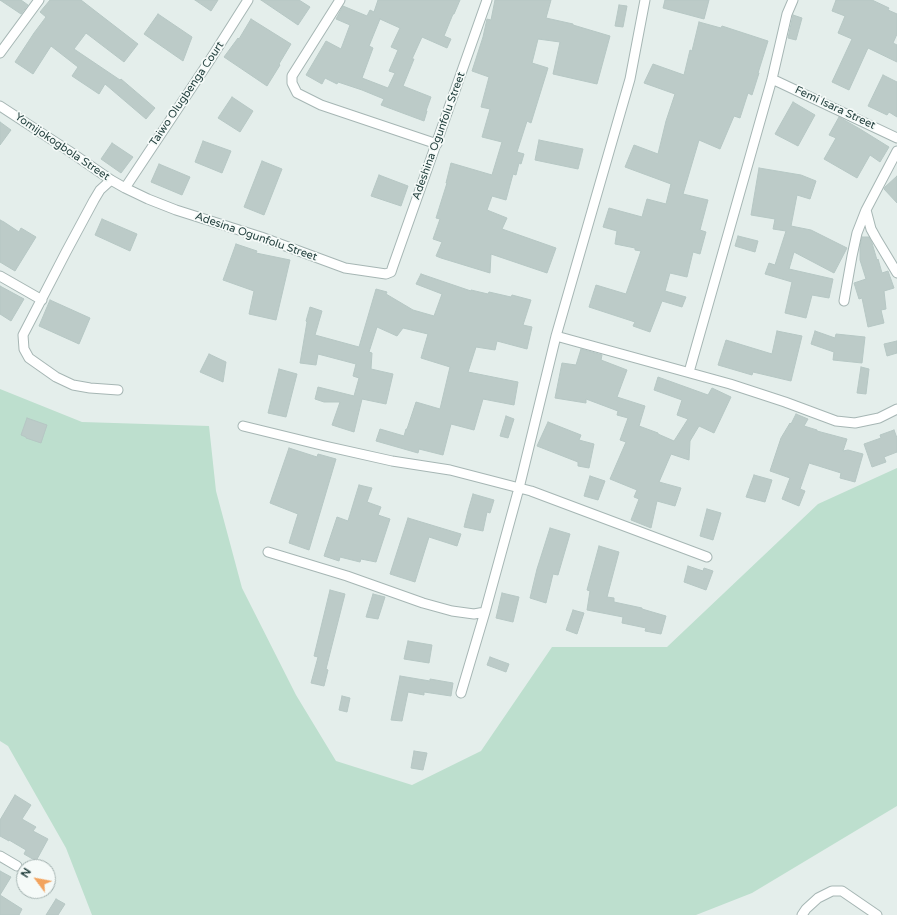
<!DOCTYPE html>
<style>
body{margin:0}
#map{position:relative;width:897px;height:915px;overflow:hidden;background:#e4eeeb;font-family:"Varela Round",sans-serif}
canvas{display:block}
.north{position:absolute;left:16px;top:859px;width:40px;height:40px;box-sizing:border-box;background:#f5faf8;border:1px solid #a1b0ae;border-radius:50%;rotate:302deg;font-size:11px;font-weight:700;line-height:16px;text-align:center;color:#23403e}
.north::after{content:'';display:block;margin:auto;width:14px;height:18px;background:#f2a35e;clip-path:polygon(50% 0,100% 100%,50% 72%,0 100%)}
</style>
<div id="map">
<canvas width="897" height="915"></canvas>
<div class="north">N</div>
</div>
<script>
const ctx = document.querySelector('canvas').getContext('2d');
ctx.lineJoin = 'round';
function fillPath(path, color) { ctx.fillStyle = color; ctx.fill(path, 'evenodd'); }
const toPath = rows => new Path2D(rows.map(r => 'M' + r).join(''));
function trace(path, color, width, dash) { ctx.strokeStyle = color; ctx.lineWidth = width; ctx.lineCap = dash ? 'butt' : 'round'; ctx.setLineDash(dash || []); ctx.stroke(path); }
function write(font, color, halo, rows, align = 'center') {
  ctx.font = font + ' "Varela Round",sans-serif'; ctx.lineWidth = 3.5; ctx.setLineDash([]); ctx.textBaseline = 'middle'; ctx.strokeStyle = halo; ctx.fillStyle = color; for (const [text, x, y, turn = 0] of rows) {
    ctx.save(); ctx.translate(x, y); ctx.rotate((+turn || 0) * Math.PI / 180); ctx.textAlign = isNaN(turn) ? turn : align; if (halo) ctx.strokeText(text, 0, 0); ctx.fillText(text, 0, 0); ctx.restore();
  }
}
fillPath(toPath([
 [0,389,82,422,209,426,216,491,242,588,296,695,336,761,412,785,481,751,552,647,667,647,818,504,897,468,897,806,752,893,696,915,92,915,66,848,8,746,0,741]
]), '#bddfce');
const building = toPath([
 [0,0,21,0,28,5,21,14,0,0],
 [50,0,81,0,138,44,124,62,86,33,74,49,120,80,121,79,155,108,146,119,105,84,99,94,72,76,78,67,51,46,33,74,15,62,34,33,46,17,40,12,50,0],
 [195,0,218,0,211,11,195,0],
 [261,0,299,0,310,7,298,25,261,0],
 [378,0,460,0,454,14,453,14,444,36,451,39,447,48,422,37,412,59,414,59,403,86,431,97,426,111,427,111,424,121,381,105,384,99,362,90,338,82,337,84,325,78,322,84,306,75,326,41,341,49,350,25,336,19,343,6,367,16,370,10,374,12,378,0],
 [380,19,400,28,391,47,398,50,389,71,395,73,388,88,362,78,373,48,369,46,380,19],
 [495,0,551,0,546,18,573,24,573,25,610,36,597,84,553,74,560,42,538,39,532,63,548,68,531,123,527,121,517,152,524,154,521,164,519,163,516,175,513,174,506,200,492,196,487,210,507,218,502,229,556,248,547,273,491,254,490,273,441,258,436,256,442,242,433,239,440,219,436,218,447,183,446,183,451,163,492,175,502,142,482,137,490,109,481,107,489,77,472,71,483,37,487,19,491,20,495,0],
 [665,0,709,0,704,19,663,8,665,0],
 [836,0,872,0,889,8,888,10,897,14,897,34,893,43,897,45,897,62,868,48,849,90,832,82,852,39,838,33,845,16,832,11,836,0],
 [619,5,627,6,623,27,615,26,619,5],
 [158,14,192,37,183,61,144,34,158,14],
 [793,15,802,18,796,40,788,38,793,15],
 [251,19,291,44,279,64,280,65,267,86,224,57,238,38,239,39,251,19],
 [699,22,721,28,722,26,768,41,758,73,759,73,752,95,748,93,740,118,734,116,720,149,699,140,683,194,708,200,700,230,706,232,700,254,693,252,687,277,670,273,665,291,686,297,682,307,662,301,650,332,633,326,635,322,589,307,596,285,626,294,641,251,635,250,635,248,615,244,617,231,603,227,609,208,642,217,647,199,666,204,671,184,625,167,634,145,658,154,666,121,675,94,644,83,653,64,684,75,690,50,692,51,699,22],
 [883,75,897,82,897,117,889,112,887,115,868,106,883,75],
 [232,97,253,111,240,132,218,118,232,97],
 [793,102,815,115,798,146,775,134,793,102],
 [839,117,860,129,889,147,880,162,870,155,857,178,824,159,836,138,829,135,839,117],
 [0,122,11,130,0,145,0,122],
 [539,140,583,149,578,169,535,160,539,140],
 [203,141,231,151,222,173,195,162,203,141],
 [112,143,133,157,121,173,101,159,112,143],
 [262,161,282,169,264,215,244,207,262,161],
 [159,164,190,177,182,195,151,182,159,164],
 [759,168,801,175,816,181,810,199,797,195,791,226,811,230,847,248,834,273,794,252,789,269,833,279,829,298,812,295,806,318,785,313,792,282,765,274,769,263,775,265,786,231,773,229,775,219,751,215,759,168],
 [379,175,408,186,401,206,371,196,379,175],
 [897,176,897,203,884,189,885,187,897,176],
 [102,219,137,234,130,251,95,235,102,219],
 [0,220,4,222,19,232,21,228,36,237,15,271,0,262,0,220],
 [738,236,758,241,755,252,735,246,738,236],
 [862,237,869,237,872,243,877,260,878,259,882,273,888,271,894,288,884,291,886,309,881,310,884,323,868,327,862,298,859,299,854,283,866,279,860,260,860,246,862,237],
 [236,244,257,251,256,253,290,260,276,320,249,314,254,291,223,280,236,244],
 [421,274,471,291,471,290,488,294,489,292,511,297,512,295,531,300,523,325,532,327,527,349,497,341,495,350,476,347,468,372,518,382,514,405,483,399,474,430,451,424,443,455,419,449,418,453,376,441,380,429,404,436,406,429,407,429,416,402,440,409,450,367,421,358,428,334,403,328,397,336,377,327,369,352,372,353,371,369,393,374,386,404,362,399,354,432,332,425,340,402,324,402,315,399,318,387,354,396,359,378,353,376,356,364,318,354,316,365,300,363,307,322,306,321,310,307,322,311,315,335,359,347,376,289,387,292,386,294,413,310,434,316,442,294,416,284,421,274],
 [0,286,24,299,11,321,0,314,0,286],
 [50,300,90,318,79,344,39,326,50,300],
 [777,331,802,336,791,381,753,372,752,375,718,365,726,340,772,354,777,331],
 [815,331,835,338,836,334,865,337,862,363,833,360,834,352,811,344,815,331],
 [897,341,897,353,887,356,884,344,897,341],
 [581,349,602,355,601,360,627,370,617,397,645,406,639,426,658,433,658,434,674,441,688,419,677,415,682,400,654,390,658,377,708,395,712,388,731,397,714,433,699,426,690,441,689,460,671,454,659,482,681,488,675,506,657,501,651,528,631,520,639,499,634,497,637,490,610,479,626,442,620,440,628,418,617,415,618,411,586,399,586,403,555,398,562,363,576,365,581,349],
 [209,354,226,362,223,382,200,372,209,354],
 [861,367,869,369,866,394,857,393,861,367],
 [279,369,297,374,286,417,268,413,279,369],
 [796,414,808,419,804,426,817,430,817,431,847,439,843,451,848,450,863,454,855,482,840,478,841,473,809,463,800,489,805,491,799,506,782,499,790,478,770,471,781,438,790,423,791,424,796,414],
 [506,416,514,419,508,438,500,436,506,416],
 [27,418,47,425,41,443,26,438,26,437,21,435,27,418],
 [548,422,581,435,579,440,594,444,589,468,578,466,578,462,537,446,548,422],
 [894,430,897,438,897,452,884,457,886,462,872,467,864,444,881,438,880,435,894,430],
 [289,448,317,457,318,454,336,459,309,550,289,543,298,514,270,503,289,448],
 [754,475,772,480,765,502,746,497,754,475],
 [590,476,605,481,598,500,584,496,590,476],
 [359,485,372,488,367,502,381,507,378,515,390,519,376,562,361,559,360,562,340,557,339,561,324,556,337,517,348,521,359,485],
 [473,494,494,500,490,513,487,512,483,531,464,527,468,511,473,494],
 [707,509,721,513,713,540,700,536,707,509],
 [408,518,461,534,457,546,429,537,415,582,390,574,408,518],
 [550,528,570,534,558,575,553,574,546,603,530,598,537,569,550,528],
 [599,546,619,552,607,597,614,598,614,602,642,608,642,609,666,616,661,634,645,631,646,628,622,623,623,617,587,610,590,591,587,590,599,546],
 [688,566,703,571,704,568,713,571,706,590,684,582,688,566],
 [330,590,345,594,326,669,328,670,324,686,311,683,318,657,314,656,330,590],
 [502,593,519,597,513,622,496,618,502,593],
 [373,594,385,597,378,619,366,617,373,594],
 [573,610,584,613,577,634,566,630,573,610],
 [408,641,432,645,429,663,404,659,408,641],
 [490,657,509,664,506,672,487,665,490,657],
 [400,676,430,681,430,679,453,683,451,696,424,692,424,695,408,692,402,721,391,720,400,676],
 [342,696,350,698,347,712,339,710,342,696],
 [414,751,427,753,423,770,411,768,414,751],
 [15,795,31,805,22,819,36,827,33,831,48,839,36,861,24,854,26,850,9,840,9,841,0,836,0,820,15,795],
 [0,871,11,877,0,895,22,909,19,915,0,915,0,871],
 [56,899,65,904,58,915,46,915,56,899]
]);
fillPath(building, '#bccbc8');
trace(building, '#b6c7c4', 1);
const street = toPath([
 [340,0,292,76,292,83,297,93,321,105,437,144],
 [0,53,39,0],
 [772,79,897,138],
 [0,106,69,151,111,180,125,188,148,199,176,210,261,237,345,268,386,274,391,272,393,266,487,0],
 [111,180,100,190,94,200,66,252,23,335,24,349,29,358,56,377,73,385,90,388,118,390],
 [125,188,210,60,248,0],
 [866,210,871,229,876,238,897,273],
 [0,276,42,300],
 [844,301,852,256,857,233,866,210,897,151],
 [556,336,730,384,785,402,836,421,855,423,879,418,897,409],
 [689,372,772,79,787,14,793,0],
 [243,426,325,446,392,461,450,470,531,491,707,557],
 [268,552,347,576,423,603,452,611,474,614,485,612],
 [461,693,485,612,519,488,556,336,630,79,645,0],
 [0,856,17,866],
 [802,915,806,909,818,898,832,891,842,891,877,915]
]);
trace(street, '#a6b6b4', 11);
trace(street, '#fff', 9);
write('11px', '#23403e', '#f5faf8', [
 ["Taiwo Olugbenga Court",187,94,-56],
 ["Femi Isara Street",835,108,25],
 ["Adeshina Ogunfolu Street",439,136,-70],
 ["Yomijokogbola Street",62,147,34],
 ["Adesina Ogunfolu Street",256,237,19]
]);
</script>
